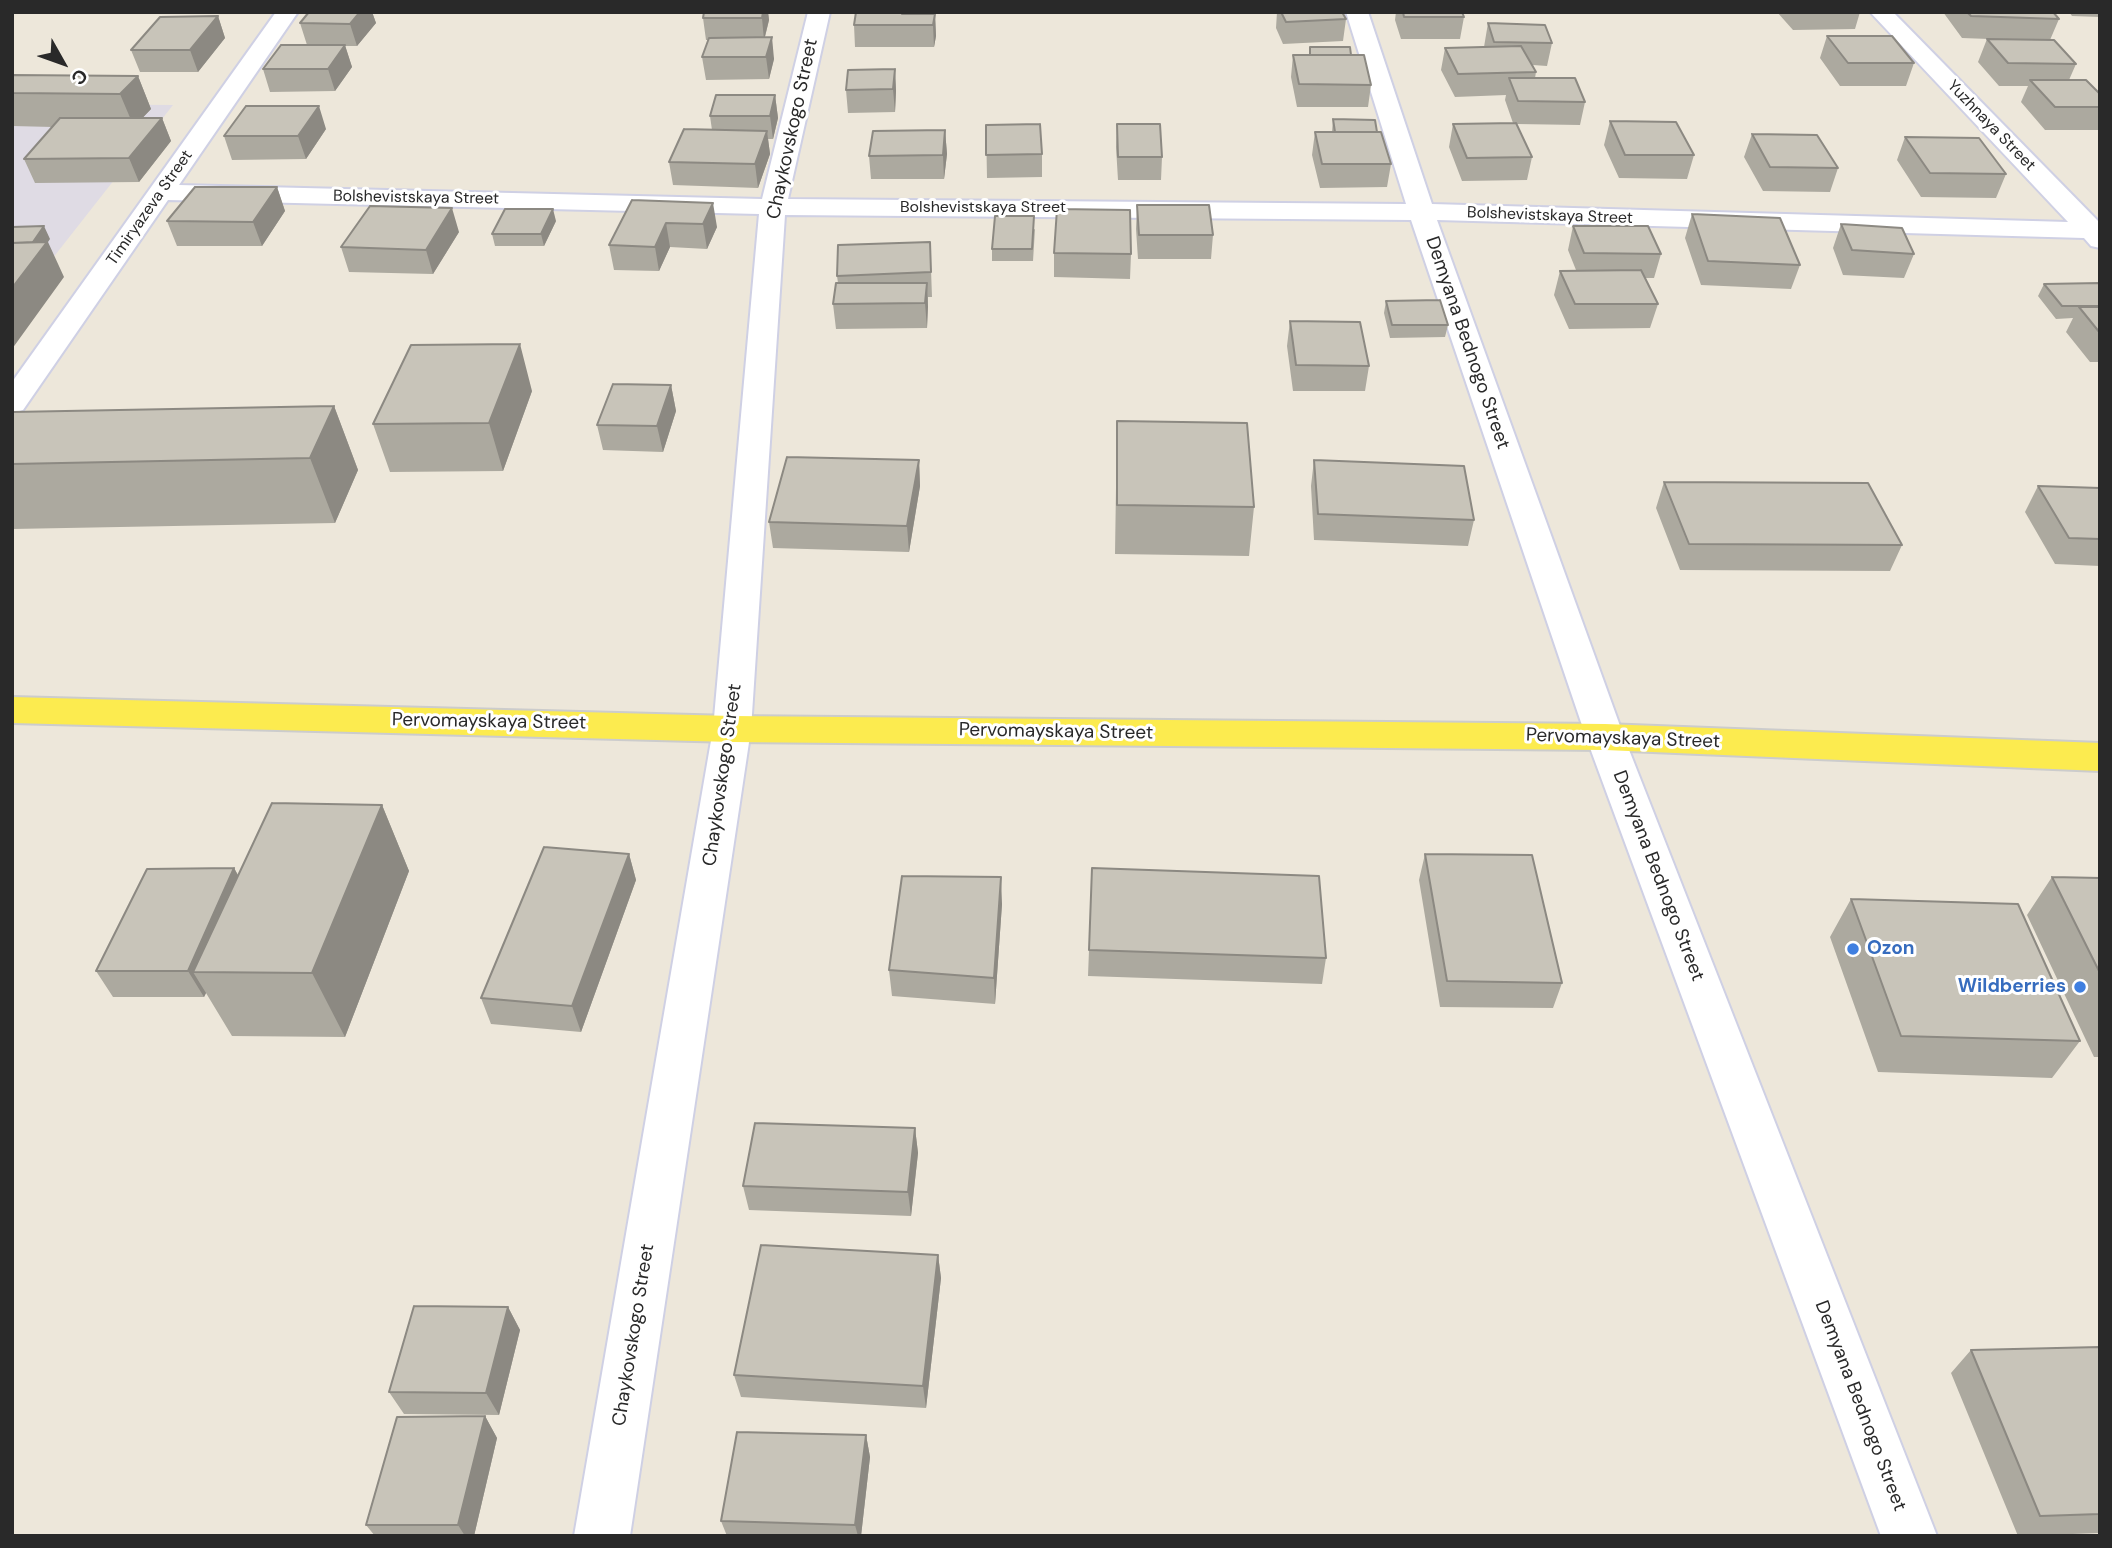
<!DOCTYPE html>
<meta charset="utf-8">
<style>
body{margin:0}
#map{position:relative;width:2112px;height:1548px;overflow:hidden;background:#ede7da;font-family:"DM Sans",sans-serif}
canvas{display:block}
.frame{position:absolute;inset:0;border:14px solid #292929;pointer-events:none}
.north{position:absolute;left:28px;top:28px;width:70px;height:70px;-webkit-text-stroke:5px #fff;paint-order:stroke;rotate:130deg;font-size:19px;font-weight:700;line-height:28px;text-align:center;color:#292929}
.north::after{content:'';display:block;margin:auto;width:24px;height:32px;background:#292929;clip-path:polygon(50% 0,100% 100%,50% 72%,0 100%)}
</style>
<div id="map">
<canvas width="2112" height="1548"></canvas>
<div class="frame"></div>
<div class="north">С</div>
</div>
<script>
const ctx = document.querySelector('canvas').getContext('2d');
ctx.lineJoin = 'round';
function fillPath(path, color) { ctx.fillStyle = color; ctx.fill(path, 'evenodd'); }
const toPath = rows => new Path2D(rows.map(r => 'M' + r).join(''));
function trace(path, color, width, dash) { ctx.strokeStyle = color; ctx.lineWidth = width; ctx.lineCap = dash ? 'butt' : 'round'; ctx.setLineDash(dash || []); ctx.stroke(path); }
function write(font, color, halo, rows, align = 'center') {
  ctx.font = font + ' "DM Sans",sans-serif'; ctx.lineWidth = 6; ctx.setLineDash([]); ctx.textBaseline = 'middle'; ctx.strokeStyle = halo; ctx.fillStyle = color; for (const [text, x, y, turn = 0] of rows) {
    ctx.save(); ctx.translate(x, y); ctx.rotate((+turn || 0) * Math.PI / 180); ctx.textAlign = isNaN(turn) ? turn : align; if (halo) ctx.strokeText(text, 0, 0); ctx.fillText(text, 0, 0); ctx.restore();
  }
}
fillPath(toPath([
 [12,104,173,105,12,310]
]), '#dfdbe4');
const minor = toPath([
 [276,12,298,12,179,185,762,199,808,12,830,12,788,199,1406,204,1346,12,1368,12,1432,204,2068,222,1870,12,1893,12,2100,223,2100,248,2091,246,2084,238,1437,220,1624,737,1937,1536,1881,1536,1586,737,1411,220,785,215,751,729,630,1536,574,1536,713,729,759,214,168,200,23,410,12,413,12,382,276,12]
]);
const primary = toPath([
 [12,697,732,716,1605,724,2100,743,2100,771,1605,750,732,742,12,723,12,697]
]);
trace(minor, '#cfd0e4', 4);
trace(primary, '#ccc', 4);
fillPath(minor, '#fff');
fillPath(primary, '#fceb4f');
fillPath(toPath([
 [309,12,372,12,376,23,357,46,345,46,352,67,335,91,270,92,263,69,307,45,300,23],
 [704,12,768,12,769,20,765,37,774,59,769,79,706,80,702,57,708,40,706,40,703,18],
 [1277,12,1342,12,1346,19,1343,41,1283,44,1276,28],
 [1396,12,1462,12,1464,17,1460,39,1401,39,1395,20],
 [1777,12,1860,12,1855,29,1793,30],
 [1943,12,2053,12,2059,19,2050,40,2076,64,2069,80,2100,94,2100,130,2045,130,2021,102,2028,86,1999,86,1978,62,1987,39,2016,40,1962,38],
 [2069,12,2100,12,2100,17,2072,16],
 [906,14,935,14,936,36,934,47,855,47,854,25],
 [218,16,225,38,198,72,140,72,131,50],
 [1488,23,1552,43,1547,66,1533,65,1536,72,1535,78,1585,102,1580,125,1516,124,1532,157,1527,180,1462,181,1449,147,1453,124,1513,123,1505,100,1506,95,1455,97,1441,70,1445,48,1484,47],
 [1827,36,1914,63,1906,86,1840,86,1820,58],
 [1310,47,1351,55,1371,85,1368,107,1297,107,1291,77,1293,55,1309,55],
 [895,69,896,91,895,112,848,113,846,90],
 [12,75,138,76,151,109,142,118,162,118,171,141,139,182,35,183,24,159,53,127,12,126],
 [775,95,778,118,773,139,768,139,770,154,758,188,673,185,669,162,712,130,710,116],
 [1333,119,1377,132,1391,164,1387,187,1320,188,1312,155,1315,132,1332,132],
 [1610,121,1694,155,1687,179,1619,178,1604,145],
 [1117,124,1162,157,1161,180,1118,180,1116,147],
 [986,125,1042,154,1042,177,987,178],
 [326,129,306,159,232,160,224,136],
 [945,130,947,154,944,179,871,179,869,156],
 [1752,134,1838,168,1830,192,1763,191,1744,157],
 [1905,137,2006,174,1996,198,1921,197,1897,160],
 [277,187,285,211,262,246,177,246,167,221],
 [632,200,717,227,707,249,670,247,659,271,614,270,609,245],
 [1137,205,1213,235,1211,259,1138,259,1136,229],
 [1692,214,1800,265,1791,289,1701,285,1685,238],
 [556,221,544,246,495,246,492,234],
 [1841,224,1914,254,1904,278,1843,275,1833,248],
 [1573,226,1661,254,1654,278,1645,278,1658,304,1650,328,1569,329,1554,295,1560,271,1576,270,1568,250],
 [1035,229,1033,261,992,261,992,249],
 [459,232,433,274,349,272,341,247],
 [930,242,932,297,928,297,927,328,836,329,833,304,838,283,837,276],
 [1054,253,1131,254,1130,279,1054,277],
 [2100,283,2100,362,2090,362,2066,332,2073,318,2056,319,2038,296,2044,284],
 [1386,301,1448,325,1445,337,1390,338,1384,313],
 [1290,321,1369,366,1365,391,1293,391,1287,346],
 [671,385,676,411,663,452,603,450,597,425],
 [532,391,503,471,390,472,373,424],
 [334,406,358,470,335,523,12,529,12,412],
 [1117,421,1254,507,1249,556,1115,554],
 [919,460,920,486,909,552,773,548,769,522],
 [1314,460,1474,520,1468,546,1314,540,1311,486],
 [1664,482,1902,545,1890,571,1680,570,1656,508],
 [2038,486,2100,488,2100,566,2055,564,2025,512],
 [382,805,409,871,345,1037,232,1036,206,993,204,997,113,997,96,971,234,868,238,875],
 [629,854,636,880,581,1032,491,1024,481,998],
 [1425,854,1562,983,1553,1008,1440,1007,1419,880],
 [2052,877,2100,878,2100,1057,2094,1057,2027,915],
 [1851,899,2080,1041,2052,1078,1878,1072,1830,937],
 [1002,904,995,1004,892,996,889,970],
 [1089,950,1326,958,1322,984,1088,976],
 [915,1128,918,1153,911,1216,749,1210,743,1186],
 [938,1255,941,1278,926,1408,741,1397,734,1375],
 [508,1307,520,1330,499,1415,404,1414,389,1392],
 [2100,1347,2100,1533,2018,1536,1951,1373,1971,1350],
 [485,1416,497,1438,474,1536,375,1536,366,1525],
 [866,1435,870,1457,861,1536,727,1536,721,1521]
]), '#aca99f');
fillPath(toPath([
 [360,12,372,12,376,23,357,46,350,24],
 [763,12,768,12,769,20,764,40,762,18],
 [935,14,936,36,934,47,933,25],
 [218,16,225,38,198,72,190,50],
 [772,37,774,59,769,79,766,57],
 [345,45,352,67,335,91,328,69],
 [895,69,896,91,895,112,893,89],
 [138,76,151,109,134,127,120,94],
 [775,95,778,118,773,139,770,116],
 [319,106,326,129,306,159,298,136],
 [162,118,171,141,139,182,129,158],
 [945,130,947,154,944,179,943,155],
 [767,131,770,154,758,188,755,164],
 [277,187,285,211,262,246,253,222],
 [713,203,717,227,707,249,703,224],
 [452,208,459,232,433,274,426,250],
 [553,209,556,221,544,246,541,234],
 [666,223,670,247,659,271,655,247],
 [44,226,50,239,48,242,64,277,12,349,12,288,33,242],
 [927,283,928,307,927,328,925,303],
 [520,344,532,391,503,471,489,423],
 [671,385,676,411,663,452,657,426],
 [334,406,358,470,335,523,310,458],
 [919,460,920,486,909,552,907,526],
 [382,805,409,871,345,1037,312,973],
 [629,854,636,880,581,1032,572,1006],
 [234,868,248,894,193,972,206,993,204,997,188,971],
 [1001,877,1002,904,995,1004,994,978],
 [915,1128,918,1153,911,1216,908,1192],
 [938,1255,941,1278,926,1408,923,1386],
 [508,1307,520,1330,499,1415,486,1393],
 [485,1416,497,1438,474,1536,465,1536,458,1525],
 [866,1435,870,1457,861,1536,858,1536,855,1525]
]), '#8c8982');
const building = toPath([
 [309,12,360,12,350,24,300,23,309,12],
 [704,12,763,12,762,18,703,18,704,12],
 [856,12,903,12,902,14,935,14,933,25,854,25,856,12],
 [1281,12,1342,12,1346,19,1286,22,1281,12],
 [1403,12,1462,12,1464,17,1404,17,1403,12],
 [1967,12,2053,12,2059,19,1971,16,1967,12],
 [218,16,190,50,131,50,160,17,218,16],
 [1488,23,1545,25,1552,43,1494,42,1488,23],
 [1827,36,1892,36,1914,63,1848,63,1827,36],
 [772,37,766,57,702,57,709,38,772,37],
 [1987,39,2054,40,2076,64,2008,63,1987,39],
 [281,45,345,45,328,69,263,69,281,45],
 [1521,46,1536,72,1458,74,1445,48,1521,46],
 [1310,47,1350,47,1351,55,1310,55,1310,47],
 [1293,55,1364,55,1371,85,1299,84,1293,55],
 [895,69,893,89,846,90,848,70,895,69],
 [12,75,138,76,120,94,12,93,12,75],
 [1509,78,1575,78,1585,102,1518,101,1509,78],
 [2030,80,2086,80,2100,94,2100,107,2055,107,2030,80],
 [716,95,775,95,770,116,710,116,716,95],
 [246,106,319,106,298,136,224,136,246,106],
 [60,118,162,118,129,158,24,159,60,118],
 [1333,119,1375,120,1377,132,1335,132,1333,119],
 [1610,121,1676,122,1694,155,1625,155,1610,121],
 [1516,123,1532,157,1467,158,1453,124,1516,123],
 [1040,124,1042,154,986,155,986,125,1040,124],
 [1117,124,1160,124,1162,157,1118,157,1117,124],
 [684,129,767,131,755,164,669,162,684,129],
 [945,130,943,155,869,156,873,131,945,130],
 [1315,132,1381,132,1391,164,1322,164,1315,132],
 [1752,134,1817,135,1838,168,1770,167,1752,134],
 [1905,137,1979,138,2006,174,1930,173,1905,137],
 [195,187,277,187,253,222,167,221,195,187],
 [632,200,713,203,703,224,666,223,655,247,609,245,632,200],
 [1137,205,1209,205,1213,235,1139,235,1137,205],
 [370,206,452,208,426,250,341,247,370,206],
 [505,209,553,209,541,234,492,234,505,209],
 [1057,209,1130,210,1131,254,1054,253,1057,209],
 [1692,214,1780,218,1800,265,1708,261,1692,214],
 [995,216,1034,216,1032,249,992,249,995,216],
 [1841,224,1902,228,1914,254,1852,250,1841,224],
 [44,226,33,242,12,243,12,227,44,226],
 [1573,226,1648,226,1661,254,1584,253,1573,226],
 [47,242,12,288,12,243,47,242],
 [930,242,931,272,837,276,838,245,930,242],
 [1641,270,1658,304,1575,304,1560,271,1641,270],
 [836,283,927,283,925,303,833,304,836,283],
 [2100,283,2100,306,2062,306,2044,284,2100,283],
 [1440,300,1448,325,1392,325,1386,301,1440,300],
 [2079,307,2100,307,2100,333,2079,307],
 [1290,321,1360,322,1369,366,1296,365,1290,321],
 [520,344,489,423,373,424,411,345,520,344],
 [613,384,671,385,657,426,597,425,613,384],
 [334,406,310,458,12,464,12,412,334,406],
 [1117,421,1247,423,1254,507,1117,505,1117,421],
 [787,457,919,460,907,526,769,522,787,457],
 [1314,460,1464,466,1474,520,1318,514,1314,460],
 [1664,482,1868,483,1902,545,1689,544,1664,482],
 [2038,486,2100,488,2100,539,2069,538,2038,486],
 [272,803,382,805,312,973,193,972,272,803],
 [544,847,629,854,572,1006,481,998,544,847],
 [1425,854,1532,855,1562,983,1447,981,1425,854],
 [234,868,188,971,96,971,147,869,234,868],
 [1092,868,1319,876,1326,958,1089,950,1092,868],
 [902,876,1001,877,994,978,889,970,902,876],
 [2052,877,2100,878,2100,973,2052,877],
 [1851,899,2018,904,2080,1041,1901,1036,1851,899],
 [755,1123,915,1128,908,1192,743,1186,755,1123],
 [761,1245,938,1255,923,1386,734,1375,761,1245],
 [414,1306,508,1307,486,1393,389,1392,414,1306],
 [2100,1347,2100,1514,2040,1516,1971,1350,2100,1347],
 [485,1416,458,1525,366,1525,397,1417,485,1416],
 [737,1432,866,1435,855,1525,721,1521,737,1432]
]);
fillPath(building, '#c8c4b9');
trace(building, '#8c8982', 2);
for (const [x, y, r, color] of [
 [1853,949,7,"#3f7fe0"],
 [2080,987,7,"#3f7fe0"]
]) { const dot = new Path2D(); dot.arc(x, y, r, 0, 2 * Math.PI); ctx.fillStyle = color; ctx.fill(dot); trace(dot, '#fff', 2.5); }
write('16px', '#292929', '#fff', [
 ["Yuzhnaya Street",1991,126,46],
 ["Bolshevistskaya Street",416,198,1],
 ["Timiryazeva Street",150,208,-55],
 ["Bolshevistskaya Street",983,208],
 ["Bolshevistskaya Street",1550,216,2]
]);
write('19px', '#292929', '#fff', [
 ["Chaykovskogo Street",793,129,-78],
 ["Demyana Bednogo Street",1467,343,71],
 ["Pervomayskaya Street",489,722,1],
 ["Pervomayskaya Street",1056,732,1],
 ["Pervomayskaya Street",1623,739,2],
 ["Chaykovskogo Street",723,775,-82],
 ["Demyana Bednogo Street",1658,876,69],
 ["Chaykovskogo Street",634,1335,-81],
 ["Demyana Bednogo Street",1860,1406,69]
]);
write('bold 19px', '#366cbe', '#fff', [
 ["Ozon",1867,949],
 ["Wildberries",2066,987,"right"]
], 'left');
</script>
